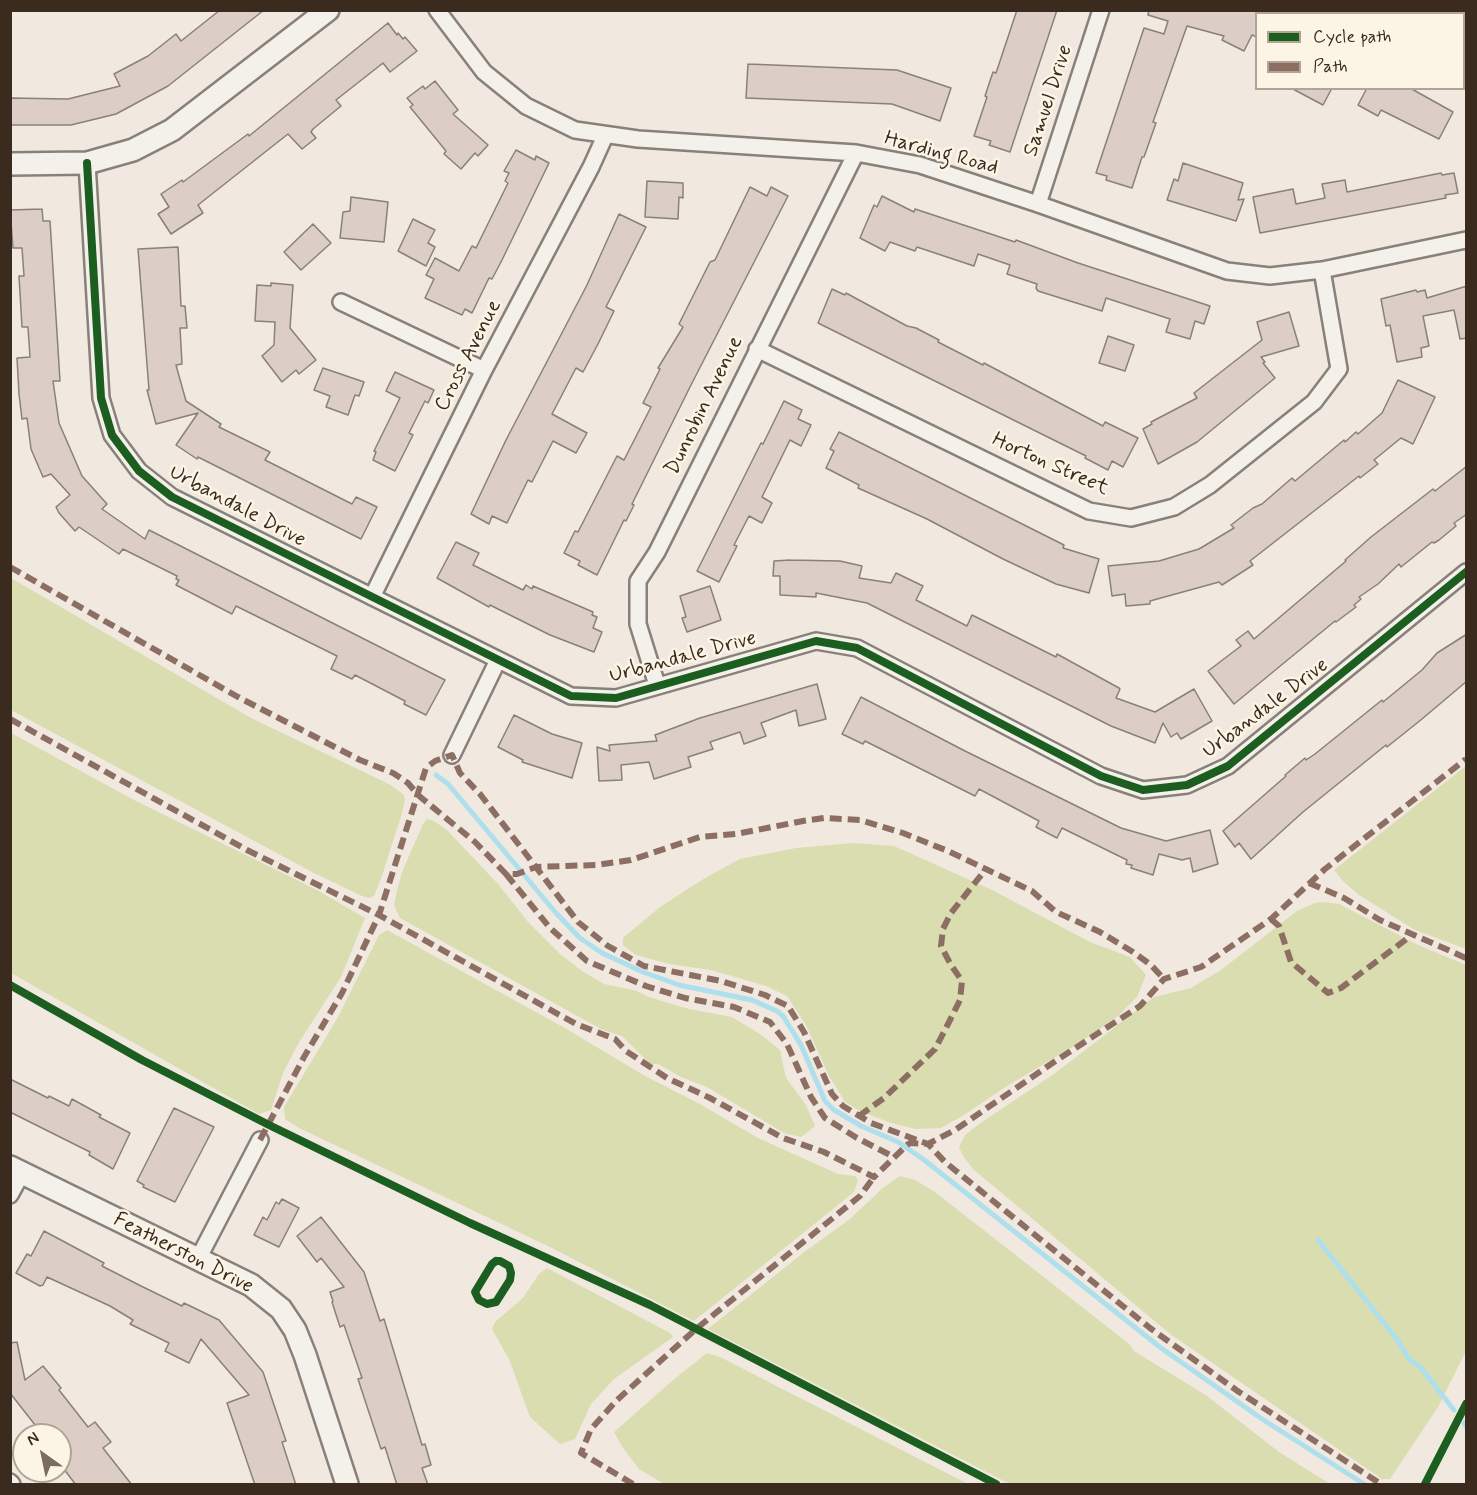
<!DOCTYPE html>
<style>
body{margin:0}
#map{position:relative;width:1477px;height:1495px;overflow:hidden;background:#f1e8e0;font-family:Mynerve,sans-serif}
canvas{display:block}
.frame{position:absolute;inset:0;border:12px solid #3b2a1e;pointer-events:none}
.legend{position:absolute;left:1255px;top:12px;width:210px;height:78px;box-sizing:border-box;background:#fcf5e5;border:2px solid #afa495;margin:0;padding:8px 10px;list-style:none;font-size:18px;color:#3b2a1e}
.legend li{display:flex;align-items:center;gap:12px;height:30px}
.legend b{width:30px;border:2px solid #afa495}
.north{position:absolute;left:12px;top:1423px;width:60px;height:60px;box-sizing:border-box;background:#fcf5e5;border:2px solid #afa495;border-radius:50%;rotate:327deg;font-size:16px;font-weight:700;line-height:24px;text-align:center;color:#3b2a1e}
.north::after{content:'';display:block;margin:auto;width:21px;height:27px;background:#7b6c62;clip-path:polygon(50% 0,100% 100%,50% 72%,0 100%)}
</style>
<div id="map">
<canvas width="1477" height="1495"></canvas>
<div class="frame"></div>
<ul class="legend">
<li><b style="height:8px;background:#1b5e20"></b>Cycle path</li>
<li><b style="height:8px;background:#8d6e63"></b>Path</li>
</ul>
<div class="north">N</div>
</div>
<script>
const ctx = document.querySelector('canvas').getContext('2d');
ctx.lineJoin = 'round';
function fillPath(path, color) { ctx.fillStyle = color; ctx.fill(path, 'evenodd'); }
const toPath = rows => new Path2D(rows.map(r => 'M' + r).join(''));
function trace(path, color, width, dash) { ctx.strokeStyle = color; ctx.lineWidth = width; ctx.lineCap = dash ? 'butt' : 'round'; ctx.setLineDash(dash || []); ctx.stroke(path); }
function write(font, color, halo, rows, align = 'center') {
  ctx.font = font + ' Mynerve,sans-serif'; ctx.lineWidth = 5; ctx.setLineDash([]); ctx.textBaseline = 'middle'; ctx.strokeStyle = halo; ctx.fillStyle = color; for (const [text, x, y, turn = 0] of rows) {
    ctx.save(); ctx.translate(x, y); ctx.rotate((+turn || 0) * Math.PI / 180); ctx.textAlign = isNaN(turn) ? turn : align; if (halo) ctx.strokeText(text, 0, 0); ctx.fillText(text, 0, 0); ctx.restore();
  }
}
fillPath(toPath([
 [11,578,251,718,391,785,404,795,405,800,402,813,381,879,374,896,369,898,362,896,314,873,11,710],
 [11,733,134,800,317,890,365,918,341,977,298,1044,283,1073,271,1110,259,1114,11,973],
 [1466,766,1466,949,1415,930,1359,895,1343,881,1334,870],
 [427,819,432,820,446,829,498,884,528,922,559,953,582,971,604,984,637,991,649,997,689,1009,732,1017,760,1034,780,1050,786,1078,806,1105,815,1126,801,1137,784,1133,707,1087,681,1077,658,1064,651,1064,648,1062,622,1036,601,1029,400,918,394,905,396,895,402,872,423,824],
 [853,843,894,846,992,890,1090,942,1130,957,1146,975,1137,997,1118,1016,1079,1043,1007,1086,964,1115,941,1128,915,1129,888,1122,858,1110,845,1102,829,1076,806,1025,787,996,766,986,711,970,669,964,636,955,623,945,623,938,660,907,705,878,740,859,796,848],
 [1323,902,1339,904,1416,944,1466,965,1466,1351,1438,1407,1390,1479,1382,1479,1170,1334,973,1169,963,1156,959,1147,965,1135,982,1122,1054,1074,1154,997,1191,988,1221,970,1297,911,1315,903],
 [387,930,563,1027,645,1076,698,1103,758,1138,838,1174,855,1176,858,1180,854,1192,694,1321,550,1247,299,1128,285,1119,284,1107,337,1019,379,935],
 [900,1176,915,1180,935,1192,1128,1343,1134,1351,1207,1396,1279,1452,1330,1484,1010,1484,708,1329,803,1253,850,1219,884,1187],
 [547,1268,670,1333,673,1337,614,1379,591,1404,575,1439,560,1444,530,1417,509,1359,492,1329,495,1322,523,1298,539,1274],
 [707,1353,720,1357,968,1484,664,1484,639,1469,623,1448,614,1432,678,1376]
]), '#d9ddb0');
trace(toPath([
 [436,775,448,784,556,913,580,938,602,953,643,972,679,985,752,1000,777,1011,783,1016,801,1045,825,1101,834,1110,861,1126,898,1142,923,1159,1161,1348,1262,1419,1364,1484],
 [1318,1240,1396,1338,1409,1359,1421,1368,1454,1410],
 [1464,1423,1466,1426]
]), '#aedfed', 5);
const building = toPath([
 [220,10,264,10,168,86,116,114,71,125,10,125,10,98,68,99,120,86,114,74,148,56,176,34,181,41,220,10],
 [1017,10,1057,10,1010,152,989,145,991,141,974,136,987,97,985,96,993,72,996,73,1017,10],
 [1149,10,1257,10,1257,37,1252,35,1244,51,1222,40,1224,36,1187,26,1153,122,1156,123,1144,157,1142,157,1132,188,1106,180,1107,176,1096,173,1144,28,1164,34,1168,21,1148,15,1149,10],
 [388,23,397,35,398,33,403,39,405,37,417,51,390,72,383,63,336,100,341,106,313,129,311,132,316,138,302,149,288,134,198,205,203,213,171,234,158,214,169,207,161,194,182,180,183,182,248,134,249,136,388,23],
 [748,64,897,70,951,88,940,121,892,104,746,98,748,64],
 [435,81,458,110,453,114,488,145,478,156,475,153,461,169,444,154,446,151,410,107,413,105,407,98,423,86,425,89,435,81],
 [1291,88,1332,88,1323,105,1291,88],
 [1367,88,1410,88,1453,112,1439,139,1381,110,1378,116,1358,105,1367,88],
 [516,150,535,160,536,156,549,163,502,260,492,279,489,278,472,313,465,309,462,315,425,298,434,279,426,275,435,258,459,271,472,246,476,248,508,183,505,181,509,173,504,171,516,150],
 [1183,163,1243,183,1238,200,1244,199,1236,221,1167,200,1174,179,1178,181,1183,163],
 [1441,173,1442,175,1454,173,1458,193,1445,195,1446,198,1260,233,1253,197,1293,189,1296,204,1325,198,1322,184,1345,180,1347,192,1441,173],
 [647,181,683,183,683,198,679,197,678,219,645,217,647,181],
 [750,187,767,196,771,187,788,196,691,385,632,504,634,505,626,521,624,520,597,575,578,565,580,561,564,553,575,531,578,532,617,456,624,460,651,407,643,403,660,369,658,368,683,327,679,324,710,262,715,260,750,187],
 [882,196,914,212,915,209,1015,242,1016,240,1078,263,1210,306,1204,324,1195,321,1190,339,1166,332,1170,319,1106,298,1102,311,1038,291,1036,288,1037,284,1007,274,1010,265,978,254,974,266,917,247,915,251,890,242,885,251,860,238,874,205,877,207,882,196],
 [351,197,388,202,384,242,340,238,343,212,350,211,351,197],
 [42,209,43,221,50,221,60,381,53,381,59,423,82,476,107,504,102,509,145,539,149,530,445,680,426,715,404,704,405,701,355,675,352,679,331,669,337,656,236,606,232,614,176,585,179,580,176,579,177,576,123,549,119,554,79,527,75,531,59,513,56,507,70,495,51,474,43,477,31,449,27,418,22,419,19,394,17,358,30,357,28,327,22,327,19,276,24,276,22,248,13,248,10,210,42,209],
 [619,214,646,227,606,307,614,311,598,344,583,372,576,368,552,414,587,433,576,453,553,441,532,482,528,480,507,523,492,516,489,524,471,514,506,440,587,285,619,214],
 [413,219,435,230,428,243,435,247,426,266,398,251,413,219],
 [313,224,331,243,301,270,284,252,313,224],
 [178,247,181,306,185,306,187,328,180,328,182,364,176,365,186,401,221,424,219,427,270,452,265,460,352,504,356,497,375,506,377,507,361,539,198,457,197,459,176,445,198,413,156,424,147,390,149,390,138,249,178,247],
 [271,283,293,285,290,328,316,360,299,374,296,370,282,382,262,356,274,345,275,322,255,321,257,285,271,286,271,283],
 [1467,286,1467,338,1460,339,1454,310,1423,316,1429,346,1421,348,1422,357,1397,362,1390,325,1386,326,1381,299,1416,290,1417,292,1425,290,1427,298,1467,286],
 [832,289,845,295,846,293,907,326,916,328,939,340,938,342,983,365,984,363,1103,426,1105,422,1138,438,1123,467,1112,461,1108,470,1085,458,1086,456,818,323,832,289],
 [1289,312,1299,346,1261,357,1265,362,1263,363,1275,378,1197,442,1158,464,1143,429,1152,424,1151,422,1197,398,1194,393,1262,340,1257,322,1289,312],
 [1108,336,1134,345,1125,371,1099,363,1108,336],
 [323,368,364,382,359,396,355,395,348,415,326,407,330,396,314,390,323,368],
 [395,372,434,390,428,403,425,401,409,433,413,435,395,471,373,460,376,452,374,451,400,398,386,391,395,372],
 [1398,380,1435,397,1413,444,1401,438,1374,460,1378,464,1360,478,1359,476,1250,561,1253,565,1222,585,1219,582,1150,601,1150,604,1126,606,1125,594,1112,596,1108,566,1159,561,1199,549,1234,528,1231,525,1253,508,1262,504,1292,478,1295,481,1344,440,1345,442,1356,432,1358,434,1382,413,1398,380],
 [784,401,802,410,798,419,811,425,801,446,790,440,762,497,772,503,762,523,749,516,734,545,737,546,719,582,697,571,761,443,763,444,784,401],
 [839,432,1064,545,1063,548,1099,559,1089,593,1056,584,1003,559,927,519,858,488,859,485,826,468,834,451,830,449,839,432],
 [1467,466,1467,514,1454,523,1456,526,1439,540,1434,543,1432,542,1401,567,1399,564,1378,584,1359,597,1361,599,1354,605,1356,607,1336,622,1335,621,1234,704,1208,671,1241,646,1236,640,1248,631,1254,639,1346,561,1345,560,1371,537,1433,489,1435,491,1467,466],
 [456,542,479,553,473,565,523,590,526,585,532,589,533,586,593,612,592,615,597,617,593,628,602,632,594,652,550,635,490,605,489,607,437,578,456,542],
 [790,560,840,561,862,566,859,578,891,583,896,573,923,586,916,600,967,626,972,615,1056,657,1057,654,1119,688,1120,689,1116,698,1155,712,1194,689,1212,721,1181,739,1177,733,1171,737,1163,723,1155,743,1111,726,867,603,816,593,816,597,780,595,780,576,773,576,774,561,790,560],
 [710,586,721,620,687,632,682,618,686,617,680,596,710,586],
 [1467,634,1467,681,1422,719,1387,747,1386,745,1303,812,1251,859,1239,843,1235,847,1223,831,1286,776,1285,775,1305,758,1306,760,1315,754,1382,700,1383,702,1422,670,1437,653,1467,634],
 [817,684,826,719,799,726,796,710,761,723,766,736,744,744,740,732,710,742,713,749,688,757,691,767,654,779,649,762,621,765,622,780,599,781,597,747,610,751,609,745,657,741,655,735,700,718,817,684],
 [861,697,965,751,1121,828,1166,841,1210,830,1218,864,1193,872,1190,858,1182,860,1159,854,1153,875,1131,868,1132,865,1126,864,1127,860,1062,828,1057,838,1036,827,1039,821,979,789,975,796,865,741,863,744,842,734,861,697],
 [514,715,552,734,582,743,572,778,522,762,523,760,498,747,514,715],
 [10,1079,48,1098,49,1096,69,1106,72,1099,101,1115,99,1117,130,1133,113,1169,89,1155,90,1152,10,1112,10,1079],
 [174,1108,214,1127,175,1202,143,1187,144,1185,137,1181,174,1108],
 [282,1199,299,1208,279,1247,254,1235,263,1217,267,1220,276,1202,279,1204,282,1199],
 [321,1217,364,1272,380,1321,384,1319,422,1445,425,1444,431,1465,422,1468,428,1485,397,1485,385,1447,381,1449,358,1379,362,1378,344,1325,340,1327,332,1302,333,1301,330,1292,344,1287,321,1258,317,1262,297,1236,321,1217],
 [44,1231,104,1263,102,1266,141,1286,182,1306,184,1303,219,1320,263,1372,286,1441,282,1442,296,1485,255,1485,227,1403,249,1395,201,1339,189,1363,165,1351,169,1343,130,1324,133,1320,110,1306,47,1277,43,1285,40,1286,16,1273,27,1254,31,1256,44,1231],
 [17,1342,25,1380,43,1366,61,1388,59,1390,88,1427,95,1422,111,1442,103,1448,132,1485,76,1485,60,1464,68,1458,60,1449,60,1435,43,1435,10,1393,10,1343,17,1342]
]);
fillPath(building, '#dccdc6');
trace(building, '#88817a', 1.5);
const street = toPath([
 [437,10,484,72,526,106,575,130,638,139,856,153,920,165,1038,204,1227,271,1270,276,1322,270,1466,240],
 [1346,10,1351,14],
 [1464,73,1466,74],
 [87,163,101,398,112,435,139,471,172,497,571,696,616,698,816,641,857,648,1101,776,1143,790,1187,785,1228,766,1466,572],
 [1038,204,1101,10],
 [341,302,484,370],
 [757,349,1089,511,1131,518,1174,507,1210,485,1314,402,1339,369,1322,270],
 [372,597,484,370,591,167,605,136],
 [657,685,638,624,638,581,657,552,856,153],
 [452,755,498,660],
 [10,1195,22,1173],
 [198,1259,260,1140],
 [10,1482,12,1484]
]);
const secondary = toPath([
 [10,164,87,163,133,150,172,130,328,10],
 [10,1167,251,1285,281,1309,295,1330,305,1355,347,1484]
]);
trace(street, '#88817a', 20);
trace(secondary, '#88817a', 26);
trace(street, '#f4f0ea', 15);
trace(secondary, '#f4f0ea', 21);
trace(toPath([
 [10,567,238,697,360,760,393,773,408,783,418,795,475,842,506,874,517,874,536,867,596,865,631,860,700,837,736,834,803,821,824,818,860,820,903,833,948,851,1032,891,1056,912,1100,932,1133,952,1151,965,1164,979],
 [10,719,249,851,379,915,576,1024,615,1039,626,1051,667,1078,710,1098,783,1138,824,1152,874,1177,907,1145,910,1143,928,1144,955,1130,1057,1060,1140,1006,1164,979,1201,967,1271,919,1325,869,1466,759],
 [506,874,550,928,587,961,646,986,685,998,734,1007,770,1022,787,1044,811,1097,825,1118,857,1138,894,1157],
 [1309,883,1344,898,1380,920,1466,958],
 [1271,919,1279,926,1291,962,1328,993,1341,988,1412,935],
 [859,1116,884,1098,935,1049,947,1026,960,1000,962,981,951,965,941,946,943,929,951,913,986,869],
 [260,1140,304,1057,342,993,379,915,426,768,435,761,452,755,460,773,480,794,578,922,608,946,644,966,721,981,765,995,788,1006,804,1032,832,1094,843,1106,871,1123,928,1144,945,1162,1150,1328,1239,1392,1381,1484],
 [633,1484,581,1453,591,1429,617,1400,696,1329,860,1196,874,1177]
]), '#8d6e63', 6, [12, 6]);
trace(toPath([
 [87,163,101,398,112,435,139,471,172,497,571,696,616,698,816,641,857,648,1101,776,1143,790,1187,785,1228,766,1466,572],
 [10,985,142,1060,269,1125,470,1223,650,1305,996,1484],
 [496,1261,500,1261,509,1266,511,1273,510,1280,496,1302,487,1304,479,1300,475,1292,492,1264,496,1261],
 [1425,1484,1466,1404]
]), '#1b5e20', 8);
write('21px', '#3b2a1e', '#fcf5e5', [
 ["Samuel Drive",1049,101,-72],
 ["Harding Road",941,154,15],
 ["Cross Avenue",469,356,-63],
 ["Dunrobin Avenue",705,406,-64],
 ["Horton Street",1050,465,24],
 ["Urbandale Drive",237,507,28],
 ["Urbandale Drive",683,658,-15],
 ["Urbandale Drive",1266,709,-37],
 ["Featherston Drive",183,1254,27]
]);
</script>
